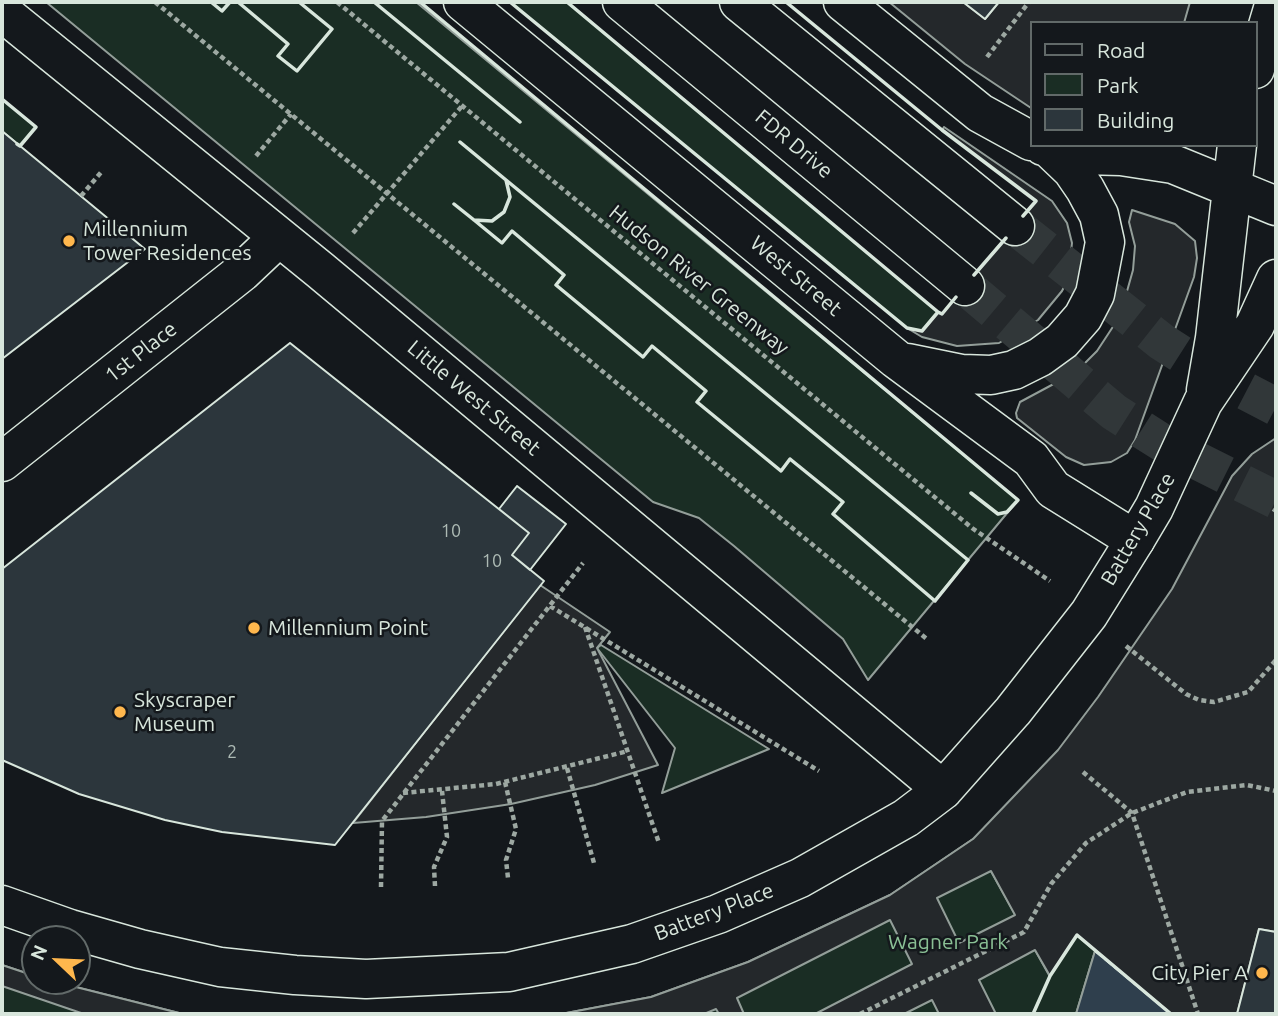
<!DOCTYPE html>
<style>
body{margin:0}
#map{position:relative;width:1278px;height:1016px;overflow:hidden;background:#14181c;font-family:Ubuntu,sans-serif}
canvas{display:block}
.frame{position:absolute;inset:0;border:4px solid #d8e6dc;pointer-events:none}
.legend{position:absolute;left:1030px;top:21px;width:228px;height:126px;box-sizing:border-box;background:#14181c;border:2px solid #626a69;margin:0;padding:9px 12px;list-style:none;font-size:21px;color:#d8e6dc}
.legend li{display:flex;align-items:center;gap:14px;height:35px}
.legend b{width:35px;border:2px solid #626a69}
.north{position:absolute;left:21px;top:925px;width:70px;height:70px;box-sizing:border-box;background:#14181c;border:2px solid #626a69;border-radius:50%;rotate:293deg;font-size:19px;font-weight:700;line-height:28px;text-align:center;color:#d8e6dc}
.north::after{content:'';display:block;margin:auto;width:24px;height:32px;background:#ffb74d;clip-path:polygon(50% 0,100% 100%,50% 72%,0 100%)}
</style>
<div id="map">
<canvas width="1278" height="1016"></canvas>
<div class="frame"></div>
<ul class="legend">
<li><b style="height:9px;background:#14181c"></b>Road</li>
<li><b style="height:19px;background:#1a2d24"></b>Park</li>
<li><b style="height:19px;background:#2c363c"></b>Building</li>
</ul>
<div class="north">N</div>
</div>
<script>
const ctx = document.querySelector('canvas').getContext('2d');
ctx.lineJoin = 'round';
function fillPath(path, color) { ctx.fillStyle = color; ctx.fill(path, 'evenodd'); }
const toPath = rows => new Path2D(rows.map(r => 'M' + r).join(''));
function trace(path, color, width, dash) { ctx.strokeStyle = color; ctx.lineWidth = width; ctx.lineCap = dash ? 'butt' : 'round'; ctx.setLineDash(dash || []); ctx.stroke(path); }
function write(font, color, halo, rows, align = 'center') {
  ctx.font = font + ' Ubuntu,sans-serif'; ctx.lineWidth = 5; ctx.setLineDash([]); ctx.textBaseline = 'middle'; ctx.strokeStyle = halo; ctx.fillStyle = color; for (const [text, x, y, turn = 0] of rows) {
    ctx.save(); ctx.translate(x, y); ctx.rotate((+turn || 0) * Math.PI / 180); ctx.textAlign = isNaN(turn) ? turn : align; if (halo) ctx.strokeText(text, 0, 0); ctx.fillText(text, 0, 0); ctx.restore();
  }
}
const green = toPath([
 [46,2,416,2,1018,500,868,680,843,639,734,546,699,518,653,502,46,2],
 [510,2,567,2,938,312,922,331,907,328,510,2],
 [2,99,36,127,20,146,2,131,2,99],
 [601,645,769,749,662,793,675,748,597,648,601,645],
 [973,839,1049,975,1077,935,1095,951,1076,1014,561,1014,651,997,748,962,890,895,973,839],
 [2,965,35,976,35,981,52,981,183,1014,2,1014,2,965]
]);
fillPath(green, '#1a2d24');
trace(green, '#939e99', 2);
const parking = toPath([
 [889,2,963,2,985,19,999,2,1190,2,1184,23,1031,23,1031,108,965,64,889,2],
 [944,127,1052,201,1067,223,1072,243,1068,279,1062,291,1038,320,999,343,957,346,922,337,907,328,922,331,938,312,942,314,1036,201,942,130,944,127],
 [1132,210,1175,224,1195,241,1197,258,1194,277,1135,440,1127,453,1111,462,1084,465,1066,457,1017,418,1016,413,1020,402,1076,372,1097,351,1120,316,1133,270,1135,246,1129,222,1132,210],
 [1276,438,1276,932,1259,929,1237,1014,1171,1014,1077,935,1050,976,1035,950,979,980,996,1014,939,1014,932,1000,904,1014,815,1014,912,964,890,920,737,998,744,1014,719,1014,716,1009,704,1014,561,1014,651,997,748,962,890,895,973,839,1058,750,1098,697,1172,589,1232,476,1252,454,1276,438],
 [991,871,1015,915,959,943,937,898,991,871],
 [540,585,610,632,597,648,658,765,595,785,511,804,426,817,353,823,540,585],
 [2,965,35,976,35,981,52,981,183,1014,84,1014,2,986,2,965]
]);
fillPath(parking, '#24282b');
trace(parking, '#939e99', 2);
const water = toPath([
 [1095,951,1171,1014,1076,1014,1095,951]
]);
fillPath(water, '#2f3f4d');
trace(water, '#939e99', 2);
const building = toPath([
 [963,2,999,2,985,19,963,2],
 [2,131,145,249,2,359,2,131],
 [290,343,529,533,512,555,544,581,335,845,222,832,165,820,79,794,2,760,2,569,290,343],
 [517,486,566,524,530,570,512,555,529,533,499,509,517,486],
 [1259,929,1276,932,1276,1014,1237,1014,1259,929]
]);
fillPath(building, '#2c363c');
trace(building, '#d8e6dc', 2);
trace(toPath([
 [1015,226,1162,342,1209,372,1276,407],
 [965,286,1114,412,1166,445,1276,500]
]), '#313739', 38, [38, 19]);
const street = toPath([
 [2,12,320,270,943,790],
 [2,462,242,272,278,238],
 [2,905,70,929,140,949,220,967,295,975,366,979,509,972,632,944,718,914,800,878,906,818,943,790,1013,711,1089,614,1135,540]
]);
const primary = toPath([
 [463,2,896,359,1031,459,1053,489,1135,540,1154,508,1203,402,1255,325,1276,279],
 [843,2,980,113,1031,141],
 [1255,69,1275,2],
 [1043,146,1082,155,1121,156,1173,164,1276,206],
 [908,363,962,374,991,375,1014,370,1040,357,1062,341,1083,317,1095,294,1105,242,1099,215,1085,189,1072,170,1050,149],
 [1206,390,1215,338,1237,145]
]);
const highway = toPath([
 [622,2,965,286],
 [739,2,1015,226]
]);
trace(street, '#d8e6dc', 41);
trace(primary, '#d8e6dc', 41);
trace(highway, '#d8e6dc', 41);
trace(toPath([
 [155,2,928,640],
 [337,2,972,528,1050,581],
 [987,57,1029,2],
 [256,156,291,114],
 [81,196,103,170],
 [353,233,462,106],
 [1273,509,1276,511],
 [550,606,819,771],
 [585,627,659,843],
 [1126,646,1186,694,1199,700,1214,702,1248,692,1276,660],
 [567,768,594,863],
 [1083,772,1132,813,1198,1014],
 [505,782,516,829,506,860,508,878],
 [403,793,496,784,628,751],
 [435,886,434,867,447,837,442,791],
 [381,887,382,821,583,563],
 [860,1014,1024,932,1051,884,1086,843,1132,813,1187,792,1247,785,1276,791]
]), '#9da8a2', 4.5, [5, 3.5]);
trace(street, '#14181c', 38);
trace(primary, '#14181c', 38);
trace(highway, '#14181c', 38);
trace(toPath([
 [1095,951,1171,1014]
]), '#d8e6dc', 2, [9, 3.5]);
trace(toPath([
 [211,2,222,11,230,2],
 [238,2,288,44,278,56,297,71,332,29,299,2],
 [374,2,520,122],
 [420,2,1018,500,1007,512,998,514,971,493],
 [510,2,907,328,922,331,938,312],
 [567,2,938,312,942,314,956,297],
 [786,2,942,130,1036,201,1023,216],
 [2,99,36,127,20,146,17,144],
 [460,142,506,180],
 [454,204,474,220,502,243,512,231,564,275,556,285,643,357,652,346,706,391,697,402,781,471,790,459,843,502,833,514,935,601,968,560,506,180,510,197,504,212,492,221,474,220],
 [974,275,1006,238],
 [1033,1014,1050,976,1077,935,1171,1014]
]), '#d8e6dc', 3.5);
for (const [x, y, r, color] of [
 [69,241,7,"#ffb74d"],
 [254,628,7,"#ffb74d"],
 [120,712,7,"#ffb74d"],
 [1262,973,7,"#ffb74d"]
]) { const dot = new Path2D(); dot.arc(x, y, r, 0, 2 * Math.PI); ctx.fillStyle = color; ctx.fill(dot); trace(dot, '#14181c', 2.5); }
write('18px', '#adbab4', null, [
 ["10",451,531],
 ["10",492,561],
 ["2",232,752]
]);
write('21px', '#d8e6dc', '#14181c', [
 ["FDR Drive",794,144,40],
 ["West Street",796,276,40],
 ["Hudson River Greenway",699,280,39],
 ["1st Place",141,352,-38],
 ["Little West Street",474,398,40],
 ["Battery Place",1138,529,-60],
 ["Battery Place",714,912,-21]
]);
write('21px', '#d8e6dc', '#14181c', [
 ["Millennium",83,229],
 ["Tower Residences",83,253],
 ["Millennium Point",268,628],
 ["Skyscraper",134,700],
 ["Museum",134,724],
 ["City Pier A",1248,973,"right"]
], 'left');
write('21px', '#8ac095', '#14181c', [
 ["Wagner Park",948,942]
]);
</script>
